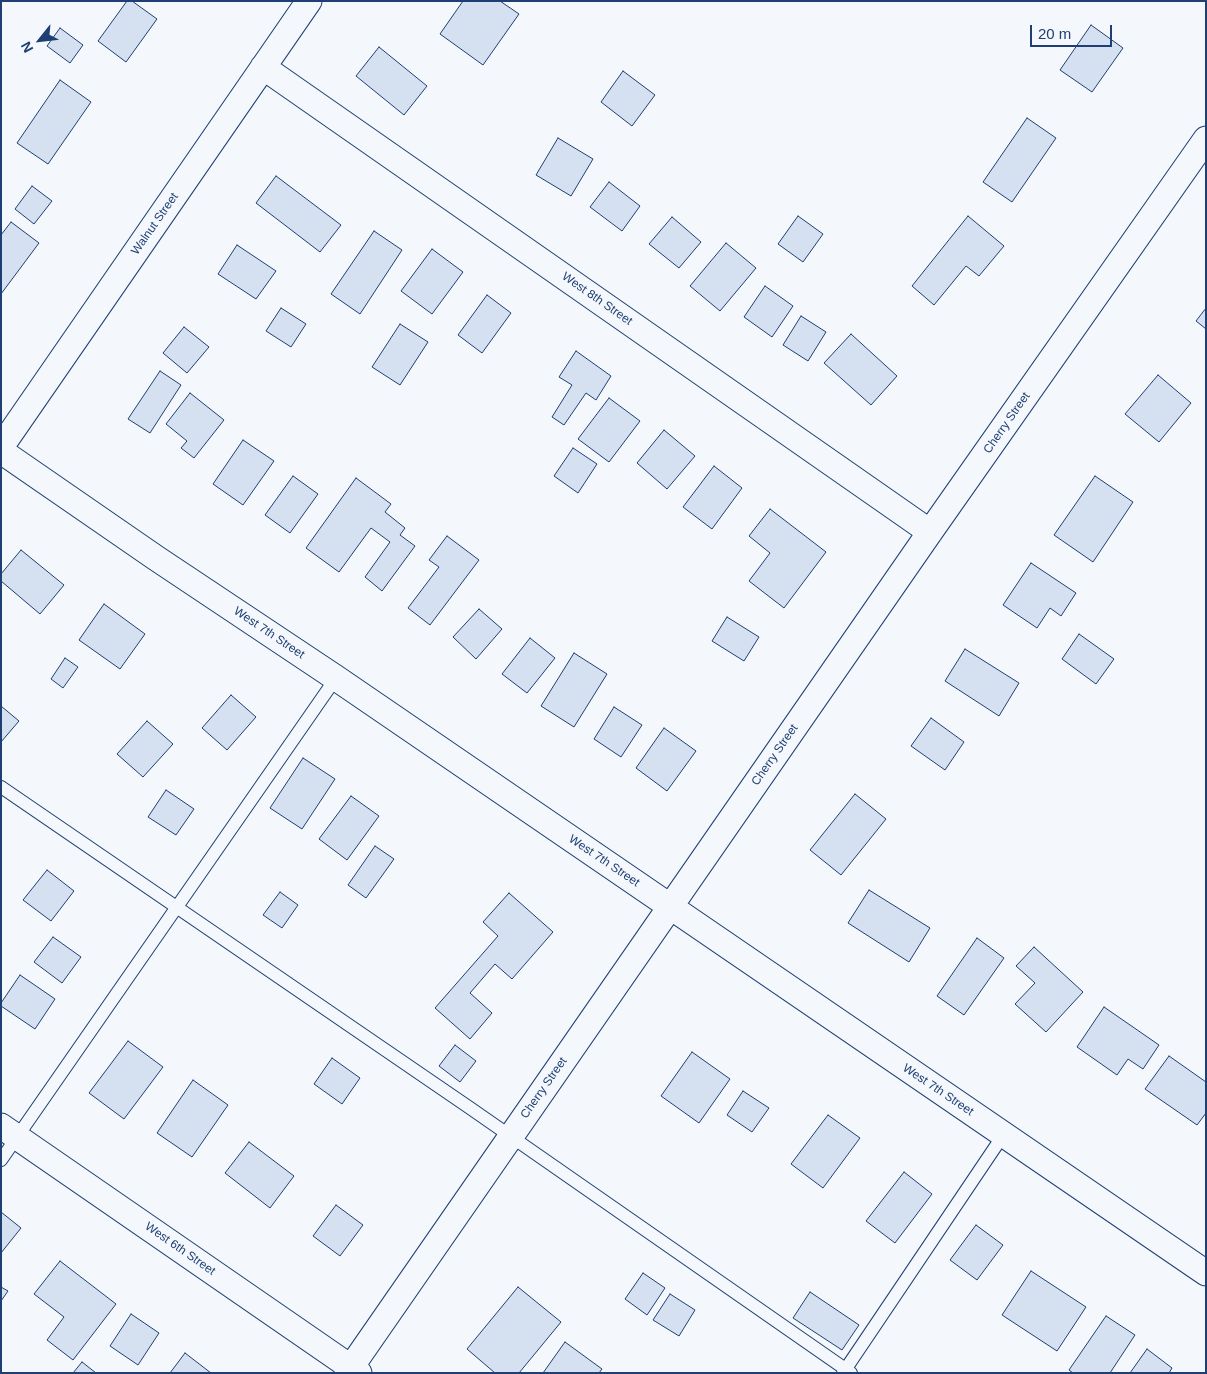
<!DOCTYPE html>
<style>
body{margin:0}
#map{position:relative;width:1207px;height:1374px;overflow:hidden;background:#f4f7fb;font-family:Arial,sans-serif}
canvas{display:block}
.frame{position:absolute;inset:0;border:2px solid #1d3f73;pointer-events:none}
.north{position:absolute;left:15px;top:15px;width:50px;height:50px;-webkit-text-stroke:4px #f4f7fb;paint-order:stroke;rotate:241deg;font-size:14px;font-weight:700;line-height:20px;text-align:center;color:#1d3f73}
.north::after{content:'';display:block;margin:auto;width:18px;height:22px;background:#1d3f73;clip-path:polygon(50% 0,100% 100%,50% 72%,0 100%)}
.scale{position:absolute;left:1030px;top:25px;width:82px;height:22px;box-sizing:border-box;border:2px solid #1d3f73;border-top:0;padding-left:6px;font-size:15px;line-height:18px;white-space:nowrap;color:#1d3f73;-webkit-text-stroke:4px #f4f7fb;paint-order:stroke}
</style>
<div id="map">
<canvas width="1207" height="1374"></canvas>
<div class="frame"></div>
<div class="north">N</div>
<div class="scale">20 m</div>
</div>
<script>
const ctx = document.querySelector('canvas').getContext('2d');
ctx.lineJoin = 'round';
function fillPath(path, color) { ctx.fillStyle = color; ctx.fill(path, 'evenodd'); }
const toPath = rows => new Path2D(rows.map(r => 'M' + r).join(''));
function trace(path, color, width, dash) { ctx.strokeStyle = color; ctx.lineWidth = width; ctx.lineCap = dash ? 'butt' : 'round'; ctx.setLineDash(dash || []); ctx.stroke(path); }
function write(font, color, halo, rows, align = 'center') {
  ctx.font = font + ' Arial,sans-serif'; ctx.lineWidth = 4; ctx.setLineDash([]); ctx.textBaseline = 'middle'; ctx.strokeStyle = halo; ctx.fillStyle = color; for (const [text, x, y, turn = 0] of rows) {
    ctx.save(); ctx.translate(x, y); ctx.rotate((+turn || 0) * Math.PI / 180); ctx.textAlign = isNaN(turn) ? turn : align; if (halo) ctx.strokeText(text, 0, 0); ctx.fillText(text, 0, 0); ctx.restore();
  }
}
const building = toPath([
 [127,1,132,1,157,19,126,62,98,41,127,1],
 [463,1,500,1,519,14,483,65,440,34,463,1],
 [1091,25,1123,48,1092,92,1060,70,1091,25],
 [60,28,83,45,70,63,47,46,60,28],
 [379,47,427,86,404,115,356,76,379,47],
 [623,71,655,95,632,126,601,102,623,71],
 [60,80,91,102,48,164,17,143,60,80],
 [1027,118,1056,138,1012,202,983,182,1027,118],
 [558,138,593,159,571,196,536,175,558,138],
 [276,176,341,225,320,252,256,203,276,176],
 [609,182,640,206,622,231,590,207,609,182],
 [32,186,52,201,34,224,15,209,32,186],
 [798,216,823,234,803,262,778,244,798,216],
 [968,216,1004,246,979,276,966,266,934,305,912,286,968,216],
 [672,217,701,242,679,268,649,244,672,217],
 [11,222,39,243,1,294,1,235,11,222],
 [374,231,402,250,360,314,331,294,374,231],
 [726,243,756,268,720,311,690,286,726,243],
 [237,245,276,271,256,299,218,274,237,245],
 [432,249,463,272,432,314,401,291,432,249],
 [765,286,793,306,772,337,744,317,765,286],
 [487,295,511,313,482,353,458,335,487,295],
 [281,308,306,324,291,347,266,331,281,308],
 [1206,308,1206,329,1196,321,1206,308],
 [801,316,826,332,808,361,783,345,801,316],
 [400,324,428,342,400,385,372,367,400,324],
 [184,327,209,347,187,373,163,353,184,327],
 [851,334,897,376,871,405,824,363,851,334],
 [576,351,611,376,596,400,586,393,564,425,552,417,572,385,559,377,576,351],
 [160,371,181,385,150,433,128,419,160,371],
 [1158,375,1191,403,1159,442,1125,414,1158,375],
 [190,393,224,420,194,458,181,448,187,441,166,424,190,393],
 [609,398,640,421,609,462,578,439,609,398],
 [664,430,695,456,667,489,637,463,664,430],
 [243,440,274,461,243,505,213,484,243,440],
 [573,448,597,464,578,493,554,476,573,448],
 [714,466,742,488,712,529,683,507,714,466],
 [293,476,318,494,290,533,265,515,293,476],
 [1095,476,1133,502,1093,562,1054,535,1095,476],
 [356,478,391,504,385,512,405,528,400,535,415,546,382,591,365,577,390,542,371,528,339,572,306,548,356,478],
 [770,509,826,552,784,608,749,581,770,553,749,536,770,509],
 [447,536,479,560,430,625,408,608,439,567,429,560,447,536],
 [21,550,64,585,40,614,1,581,1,574,21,550],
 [1031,563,1076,593,1061,616,1050,608,1037,628,1003,605,1031,563],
 [104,604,145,634,120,669,79,640,104,604],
 [479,609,502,629,476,659,453,637,479,609],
 [727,617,759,637,744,661,712,641,727,617],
 [1079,634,1114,659,1096,684,1062,659,1079,634],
 [530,638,555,658,527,693,502,674,530,638],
 [965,649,1019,683,999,716,945,681,965,649],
 [574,653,607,674,574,727,541,706,574,653],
 [65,658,78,667,63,688,51,679,65,658],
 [231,695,256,717,227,750,202,728,231,695],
 [1,706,19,721,1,742,1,706],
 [614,707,642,725,621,757,594,739,614,707],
 [931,718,964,742,945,770,911,746,931,718],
 [147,721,173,744,143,777,117,754,147,721],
 [664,728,696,751,667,791,636,768,664,728],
 [303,758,335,779,302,829,270,808,303,758],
 [166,790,194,809,176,835,148,817,166,790],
 [855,794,886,819,841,875,810,850,855,794],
 [351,796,379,816,347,860,319,839,351,796],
 [375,846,394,859,366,898,348,885,375,846],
 [47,870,74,891,51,921,23,900,47,870],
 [869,890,930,928,909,962,848,923,869,890],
 [280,892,298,905,282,928,263,915,280,892],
 [509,893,553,932,512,979,495,964,470,993,492,1013,470,1039,435,1008,498,936,483,922,509,893],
 [53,937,81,957,62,983,34,962,53,937],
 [977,938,1004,958,964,1015,937,996,977,938],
 [1034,947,1083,992,1046,1032,1015,1004,1035,983,1016,966,1034,947],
 [20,975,55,999,35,1029,1,1006,1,1003,20,975],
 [1104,1007,1159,1045,1143,1069,1128,1059,1117,1075,1077,1047,1104,1007],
 [128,1041,163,1067,124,1119,89,1093,128,1041],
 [455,1045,476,1061,460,1082,439,1066,455,1045],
 [692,1052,730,1079,699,1123,661,1096,692,1052],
 [1169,1056,1206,1082,1206,1113,1197,1125,1145,1089,1169,1056],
 [332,1058,360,1078,342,1104,314,1084,332,1058],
 [193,1080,228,1105,192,1157,157,1133,193,1080],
 [743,1091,769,1108,752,1132,727,1115,743,1091],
 [828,1115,860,1138,823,1188,791,1164,828,1115],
 [249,1142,294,1176,270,1208,225,1173,249,1142],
 [904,1172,932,1194,895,1243,866,1221,904,1172],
 [336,1205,363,1225,340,1256,313,1236,336,1205],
 [1,1212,21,1228,1,1253,1,1212],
 [976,1225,1003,1245,977,1280,950,1260,976,1225],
 [60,1261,116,1304,73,1360,47,1340,64,1317,34,1294,60,1261],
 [1031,1271,1086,1307,1057,1351,1002,1315,1031,1271],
 [643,1273,665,1288,647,1315,625,1299,643,1273],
 [1,1287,8,1291,1,1301,1,1287],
 [518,1287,561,1322,519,1373,495,1373,467,1349,518,1287],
 [810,1292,859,1325,842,1350,793,1318,810,1292],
 [670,1294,695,1310,679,1336,653,1320,670,1294],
 [131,1314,159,1333,138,1365,110,1346,131,1314],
 [1106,1316,1135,1335,1110,1373,1073,1373,1069,1370,1106,1316],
 [565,1342,602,1369,599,1373,543,1373,565,1342],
 [1147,1349,1172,1368,1169,1373,1130,1373,1147,1349],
 [185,1353,211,1373,170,1373,185,1353],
 [82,1362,96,1373,73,1373,82,1362]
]);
fillPath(building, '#d5e0f0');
trace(building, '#1d3f73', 1);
const lane = toPath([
 [1,787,470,1108,851,1373],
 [1,1160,336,678],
 [843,1373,1004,1134]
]);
const street = toPath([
 [263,67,930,532],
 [1,447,309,1],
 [1,451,156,558,336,678,1206,1273],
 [1,1126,359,1373],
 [347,1373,930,532,1206,139]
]);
trace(lane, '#1d3f73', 14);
trace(street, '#1d3f73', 27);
trace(lane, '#f4f7fb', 12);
trace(street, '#f4f7fb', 25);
write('12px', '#1d3f73', '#f4f7fb', [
 ["Walnut Street",155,224,-55],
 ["West 8th Street",597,299,35],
 ["Cherry Street",1007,423,-55],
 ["West 7th Street",269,633,34],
 ["Cherry Street",775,755,-55],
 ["West 7th Street",604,861,34],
 ["Cherry Street",544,1088,-55],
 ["West 7th Street",938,1090,34],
 ["West 6th Street",180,1249,35]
]);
</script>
